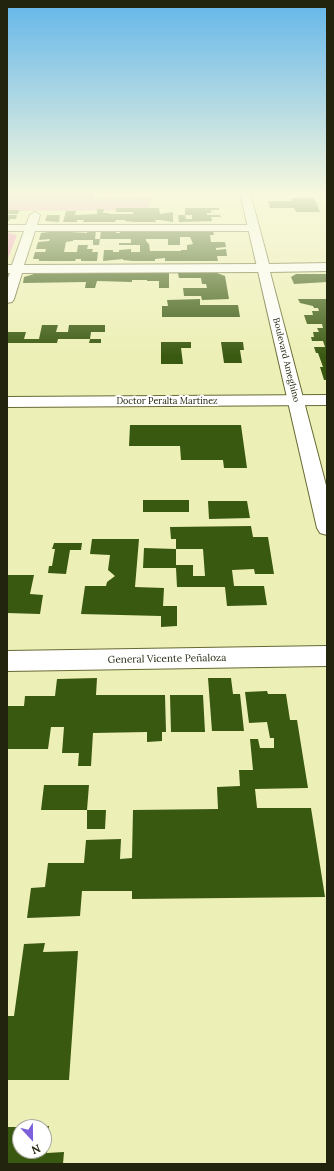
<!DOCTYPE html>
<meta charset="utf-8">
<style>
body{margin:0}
#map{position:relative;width:334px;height:1171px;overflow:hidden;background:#edf0b6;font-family:Lora,serif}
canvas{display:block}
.frame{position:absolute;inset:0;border:8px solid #23240d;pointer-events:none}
.north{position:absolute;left:12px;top:1119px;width:40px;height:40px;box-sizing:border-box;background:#fff;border:1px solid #a7a79e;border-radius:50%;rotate:158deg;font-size:11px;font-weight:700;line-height:16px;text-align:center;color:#23240d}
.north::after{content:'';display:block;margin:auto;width:14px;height:18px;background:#7c5fda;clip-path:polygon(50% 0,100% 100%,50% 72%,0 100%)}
</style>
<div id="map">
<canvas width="334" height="1171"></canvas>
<div class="frame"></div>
<div class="north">N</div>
</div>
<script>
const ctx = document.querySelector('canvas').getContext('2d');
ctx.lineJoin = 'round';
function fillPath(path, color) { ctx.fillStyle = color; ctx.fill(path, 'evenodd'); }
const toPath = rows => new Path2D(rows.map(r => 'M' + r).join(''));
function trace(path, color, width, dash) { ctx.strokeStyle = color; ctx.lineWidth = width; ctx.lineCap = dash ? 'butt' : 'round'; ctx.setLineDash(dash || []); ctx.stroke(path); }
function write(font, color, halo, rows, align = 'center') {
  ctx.font = font + ' Lora,serif'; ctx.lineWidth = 4; ctx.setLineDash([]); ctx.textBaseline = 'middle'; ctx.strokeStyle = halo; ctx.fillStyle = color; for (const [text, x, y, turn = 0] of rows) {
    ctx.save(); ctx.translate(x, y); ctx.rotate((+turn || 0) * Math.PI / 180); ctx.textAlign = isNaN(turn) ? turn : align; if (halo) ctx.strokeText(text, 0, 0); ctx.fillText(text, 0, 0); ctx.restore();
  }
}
fillPath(toPath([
 [7,193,95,193,93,199,152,197,148,210,7,211],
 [7,232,17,235,7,261]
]), '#f499c4');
fillPath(toPath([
 [291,198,314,198,320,212,296,212,294,208,270,208,268,201,292,201],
 [116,208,159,208,160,214,173,212,173,222,160,220,155,220,156,222,135,222,125,221,125,220,116,220,115,222,83,222,84,220,77,220,77,222,63,222,66,211,76,211,75,215,97,214,97,209,104,209,103,213,109,213,109,214,133,214,133,212,116,212],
 [185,208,219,208,219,210,211,210,211,213,207,213,207,215,220,215,221,217,211,217,212,221,179,222,178,215,185,215,186,219,192,219,192,215,185,215],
 [7,210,19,210,18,214,7,214],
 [7,215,17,215,16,219,10,219,7,223],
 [47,215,60,215,59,222,45,221],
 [101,230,116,231,116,233,120,233,120,230,160,231,160,232,164,232,164,231,213,231,214,235,210,235,211,242,225,242,226,247,216,248,216,250,226,249,227,256,217,256,218,261,165,261,165,258,155,259,155,261,133,261,123,260,123,259,103,261,104,250,113,250,113,252,119,252,119,250,131,249,131,252,140,252,140,245,119,245,119,243,131,243,131,239,100,239],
 [180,237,190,237,193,244,187,245,187,250,181,250,181,251,150,251,149,244,146,241,146,239,168,239,168,245,180,245],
 [55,231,87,233,87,231,96,231,95,239,100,239,99,245,93,245,93,240,73,240,73,241,66,242,64,252,77,252,78,245,88,245,87,249,93,249,92,252,98,252,97,261,81,261,81,259,76,259,75,261,39,261,39,259,33,259,35,252,45,252,46,249,36,249,38,242,49,241,50,239,39,240,41,233],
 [97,273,169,273,169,288,159,288,159,281,147,281,147,280,132,280,132,282,97,281,95,288,85,288,86,282,23,283,24,277,34,274],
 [178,273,217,273,225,276,229,299,202,300,201,296,184,296,183,288,207,288,206,284,202,284,201,278,179,278],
 [296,274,327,274,327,282,294,284,291,277],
 [200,299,200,305,238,305,240,317,162,317,162,306,168,306,167,300],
 [298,299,327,299,327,380,324,380,320,367,323,367,318,353,316,353,314,347,325,347,323,341,312,341,311,337,314,337,313,332,319,332,317,328,323,328,322,324,307,324,304,315,313,315,312,311,319,311,318,308,314,308,313,306,300,303],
 [42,325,58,325,56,332,68,332,69,325,105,325,105,332,91,332,90,339,58,339,57,343,7,343,7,332,26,332,24,339,39,339],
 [90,339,101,339,101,343,89,343],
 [161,342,191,342,191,348,181,348,183,364,161,364],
 [221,342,243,342,244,350,240,350,242,363,224,363],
 [130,425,241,425,247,468,224,468,223,460,181,460,180,446,129,446],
 [143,500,189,500,189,512,143,512],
 [208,501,247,501,250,518,209,519],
 [251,526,253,537,268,537,274,574,255,574,254,569,232,570,234,586,264,586,267,605,227,606,225,587,177,587,176,568,143,568,144,548,176,549,176,565,193,565,193,576,205,576,203,549,176,549,176,539,171,539,170,527],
 [92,539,139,539,135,587,164,588,163,606,177,606,177,626,161,627,161,616,81,614,85,586,106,586,107,582,115,576,108,570,110,555,90,554],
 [54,543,82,543,81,550,70,550,66,574,48,573,49,566,52,566,55,549,52,549],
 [8,575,34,575,30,594,43,595,40,614,7,613],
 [97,678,96,695,165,695,166,732,162,732,162,741,147,742,147,732,93,733,91,766,78,766,79,753,62,753,64,727,51,727,48,749,7,749,7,706,24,706,25,696,55,696,57,679],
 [208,678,231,678,233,694,240,694,244,731,212,731],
 [267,691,268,694,286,694,290,720,297,720,308,788,255,789,257,808,311,808,325,897,132,899,132,891,82,891,80,916,27,918,31,888,45,887,48,863,84,863,86,840,121,839,120,859,132,858,133,810,218,809,217,787,240,786,239,770,253,770,250,739,258,739,260,748,274,748,274,738,270,738,267,722,249,723,245,692],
 [170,695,203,695,205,732,171,732],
 [44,785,89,785,87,810,41,810],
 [87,810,106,810,105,829,87,829],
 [45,943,43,952,78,951,69,1080,7,1080,7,1016,14,1016,24,944],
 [44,1126,49,1126,47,1153,64,1152,63,1164,7,1164,7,1127,20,1127,20,1151,44,1151]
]), '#395810');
const street = toPath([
 [35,212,40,215,37,225,253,225,259,228,253,231,35,231,24,265,262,264,268,268,262,272,22,273,14,299,12,302,7,303,7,280,10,273,7,273,7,265,12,265,24,231,7,231,7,225,26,225,30,215,35,212],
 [327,395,327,405,7,407,7,397,327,395],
 [327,646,327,666,7,671,7,651,327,646]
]);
const secondary = toPath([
 [240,193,250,193,269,264,327,263,327,271,270,272,327,489,327,535,320,533,317,528,240,193]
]);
trace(street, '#686a34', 2);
trace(secondary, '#686a34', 2);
fillPath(street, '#fff');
fillPath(secondary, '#fff');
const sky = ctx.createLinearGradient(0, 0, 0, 357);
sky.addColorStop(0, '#63b6ea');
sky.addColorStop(0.54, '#f7f8de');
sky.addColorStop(1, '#f7f8de00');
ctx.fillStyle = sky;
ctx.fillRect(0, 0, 334, 357);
write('9px', '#23240d', '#fff', [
 ["Boulevard Ameghino",286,360,76],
 ["Doctor Peralta Martínez",167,401]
]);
write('10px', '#23240d', '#fff', [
 ["General Vicente Peñaloza",167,659,-1]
]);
</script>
